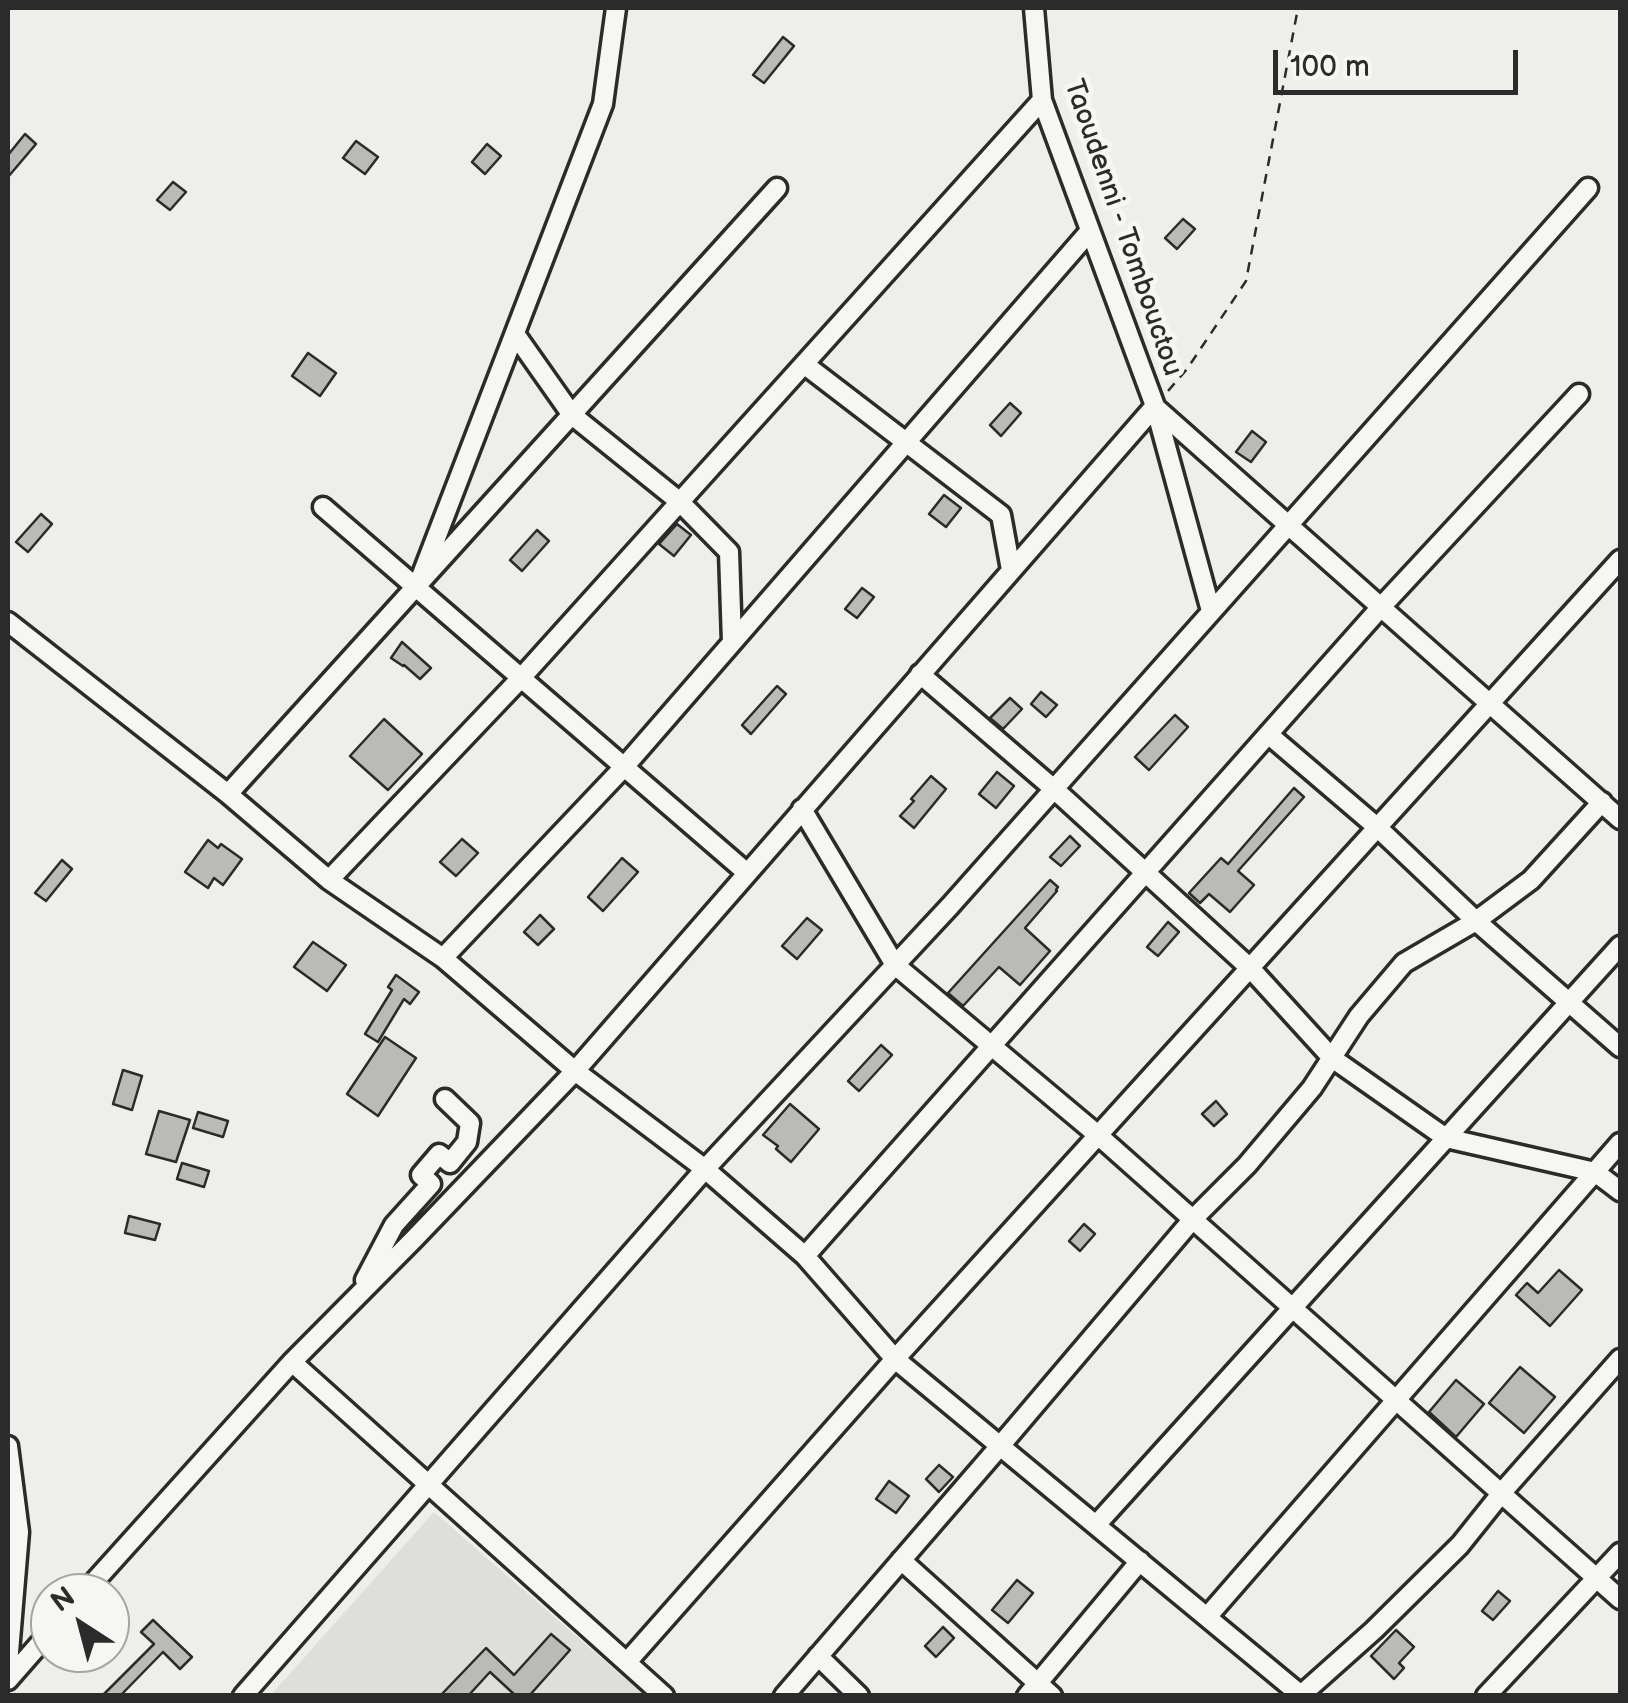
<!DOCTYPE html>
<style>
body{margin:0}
#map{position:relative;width:1628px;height:1703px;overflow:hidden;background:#eeeeea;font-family:"Balsamiq Sans",sans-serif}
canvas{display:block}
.frame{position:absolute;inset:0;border:10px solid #2b2b2b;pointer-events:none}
.north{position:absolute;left:30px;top:1573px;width:100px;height:100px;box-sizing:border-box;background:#f6f6f2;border:2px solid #a5a5a2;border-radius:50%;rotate:324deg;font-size:28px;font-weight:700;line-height:40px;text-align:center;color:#2b2b2b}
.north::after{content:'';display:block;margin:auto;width:35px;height:45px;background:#2b2b2b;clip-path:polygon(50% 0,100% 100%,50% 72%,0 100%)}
.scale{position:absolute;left:1273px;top:50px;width:245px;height:45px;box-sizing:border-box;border:5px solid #2b2b2b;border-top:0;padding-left:12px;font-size:30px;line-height:35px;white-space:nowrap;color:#2b2b2b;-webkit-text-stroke:8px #f6f6f2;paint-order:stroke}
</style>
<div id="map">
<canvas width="1628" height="1703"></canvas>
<div class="frame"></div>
<div class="north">N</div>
<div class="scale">100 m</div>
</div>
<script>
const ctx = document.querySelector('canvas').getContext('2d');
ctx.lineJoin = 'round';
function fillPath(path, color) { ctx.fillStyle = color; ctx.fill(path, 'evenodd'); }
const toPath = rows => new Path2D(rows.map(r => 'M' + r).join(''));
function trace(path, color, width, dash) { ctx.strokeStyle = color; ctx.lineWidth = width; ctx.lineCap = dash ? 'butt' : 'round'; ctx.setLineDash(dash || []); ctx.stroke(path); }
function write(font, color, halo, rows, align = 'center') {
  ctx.font = font + ' "Balsamiq Sans",sans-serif'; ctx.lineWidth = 10; ctx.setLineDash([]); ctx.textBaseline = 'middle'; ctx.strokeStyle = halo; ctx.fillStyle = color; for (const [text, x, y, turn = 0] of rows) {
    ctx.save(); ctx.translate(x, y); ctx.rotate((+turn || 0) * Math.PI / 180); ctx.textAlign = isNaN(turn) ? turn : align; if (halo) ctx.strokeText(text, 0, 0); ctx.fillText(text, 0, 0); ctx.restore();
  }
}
fillPath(toPath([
 [434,1512,644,1695,270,1696]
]), '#dededb');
const building = toPath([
 [783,37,794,46,764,83,753,75,783,37],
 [25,134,36,144,8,177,8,155,25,134],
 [356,141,378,157,365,174,343,158,356,141],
 [487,144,501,156,485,174,472,162,487,144],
 [173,182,186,192,170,210,157,200,173,182],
 [1183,219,1195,229,1177,249,1165,238,1183,219],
 [308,353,336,373,320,396,292,376,308,353],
 [1010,403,1021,413,1001,436,990,425,1010,403],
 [1252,431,1266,442,1251,462,1236,452,1252,431],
 [944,495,961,508,946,527,929,514,944,495],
 [41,514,52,524,28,552,16,542,41,514],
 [677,524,691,535,674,556,659,544,677,524],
 [537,530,549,541,522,571,510,560,537,530],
 [862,588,874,597,857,618,845,609,862,588],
 [402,642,431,668,420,679,404,665,403,666,391,658,402,642],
 [777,686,786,694,751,734,742,725,777,686],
 [1041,692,1057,705,1046,717,1031,704,1041,692],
 [1010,698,1022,709,1003,729,990,718,1010,698],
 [1175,715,1188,727,1149,770,1135,757,1175,715],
 [384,719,422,754,388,790,350,756,384,719],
 [997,772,1014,786,996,808,979,794,997,772],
 [931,776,946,789,914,828,900,816,914,801,911,799,931,776],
 [1294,788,1304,797,1238,871,1254,885,1230,912,1209,894,1200,903,1189,893,1221,858,1228,864,1294,788],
 [1070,836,1080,846,1061,866,1050,857,1070,836],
 [462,839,478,853,456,876,440,862,462,839],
 [208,840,218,848,221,844,242,859,223,885,214,878,208,888,185,872,208,840],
 [622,858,638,872,603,911,588,897,622,858],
 [62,860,72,869,46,901,35,893,62,860],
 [1050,880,1058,887,1056,890,1057,891,1025,928,1050,951,1020,985,999,967,963,1006,948,993,1050,880],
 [540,915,554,929,538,945,524,932,540,915],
 [807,918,822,930,797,959,782,946,807,918],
 [1168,922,1179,932,1158,956,1147,947,1168,922],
 [313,942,346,965,327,991,294,967,313,942],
 [396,975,419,992,410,1004,404,999,378,1042,365,1034,392,990,388,987,396,975],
 [385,1037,416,1058,378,1116,347,1094,385,1037],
 [881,1045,892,1055,859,1091,848,1081,881,1045],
 [123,1070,142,1076,132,1110,113,1104,123,1070],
 [1216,1101,1227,1114,1214,1126,1202,1114,1216,1101],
 [790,1104,819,1129,791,1162,776,1149,778,1146,763,1135,790,1104],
 [159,1111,190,1120,176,1162,146,1154,159,1111],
 [198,1112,228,1121,223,1137,193,1128,198,1112],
 [182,1163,209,1171,204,1187,177,1179,182,1163],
 [129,1216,160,1224,155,1240,125,1233,129,1216],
 [1084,1224,1095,1234,1080,1251,1069,1241,1084,1224],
 [1559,1270,1582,1290,1550,1326,1516,1295,1527,1283,1538,1293,1559,1270],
 [1520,1367,1555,1397,1524,1433,1489,1403,1520,1367],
 [1456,1380,1484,1404,1456,1437,1429,1412,1456,1380],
 [939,1465,953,1477,939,1492,926,1479,939,1465],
 [889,1481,909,1496,896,1513,876,1499,889,1481],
 [1017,1580,1033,1593,1008,1623,992,1610,1017,1580],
 [1498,1591,1510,1601,1493,1620,1482,1611,1498,1591],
 [153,1620,192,1657,180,1669,163,1652,120,1696,102,1696,154,1644,141,1632,153,1620],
 [943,1627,954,1638,936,1657,925,1646,943,1627],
 [1396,1630,1414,1647,1399,1663,1404,1668,1394,1679,1371,1656,1396,1630],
 [551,1634,570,1650,529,1696,516,1696,490,1672,468,1696,440,1696,486,1648,514,1675,551,1634]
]);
fillPath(building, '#babab7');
trace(building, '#2b2b2b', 2.5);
const minor = toPath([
 [1034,8,1042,100,1155,406,1211,611],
 [515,334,572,415,680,502,729,552,732,642],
 [804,364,1001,515,1011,570],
 [1155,407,1620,819],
 [323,507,746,872],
 [421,577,603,104,616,8],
 [8,622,228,794,329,880,443,958,575,1071,705,1169,805,1256,895,1359,1302,1696],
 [920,674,1054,789,1251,969,1332,1058,1446,1138,1595,1172,1620,1191],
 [1268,734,1378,828,1476,921,1620,1047],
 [228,794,777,188],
 [802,809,895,965,1099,1136,1620,1599],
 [329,880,521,678,1042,100],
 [443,958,624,767,1089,232],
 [805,1256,1381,607,1579,394],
 [365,1280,394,1225,431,1184,421,1175,439,1154,450,1163,467,1142,470,1123,445,1099],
 [292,1362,664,1696],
 [8,1446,19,1532,8,1664],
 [1096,1525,1620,946],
 [901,1560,1052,1696],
 [84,1593,292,1362,414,1239,575,1071,1155,406],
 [1207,1617,1620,1143],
 [818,1656,859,1696],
 [627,1662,895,1359,1620,560],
 [8,1680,50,1632],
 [1301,1695,1374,1630,1460,1545,1504,1490,1620,1359],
 [243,1696,705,1169,950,906,1588,188],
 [784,1696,1000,1446,1192,1220,1247,1165,1312,1088,1359,1016,1404,963,1476,921,1531,880,1602,802],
 [1027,1696,1140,1561],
 [1486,1696,1620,1553]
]);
trace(minor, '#2b2b2b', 25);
trace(toPath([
 [1168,391,1187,369,1246,281,1298,8]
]), '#2b2b2b', 2.5, [10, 8]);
trace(minor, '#f6f6f2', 18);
write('28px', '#2b2b2b', '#f6f6f2', [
 ["Taoudenni - Tombouctou",1122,228,71]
]);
</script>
